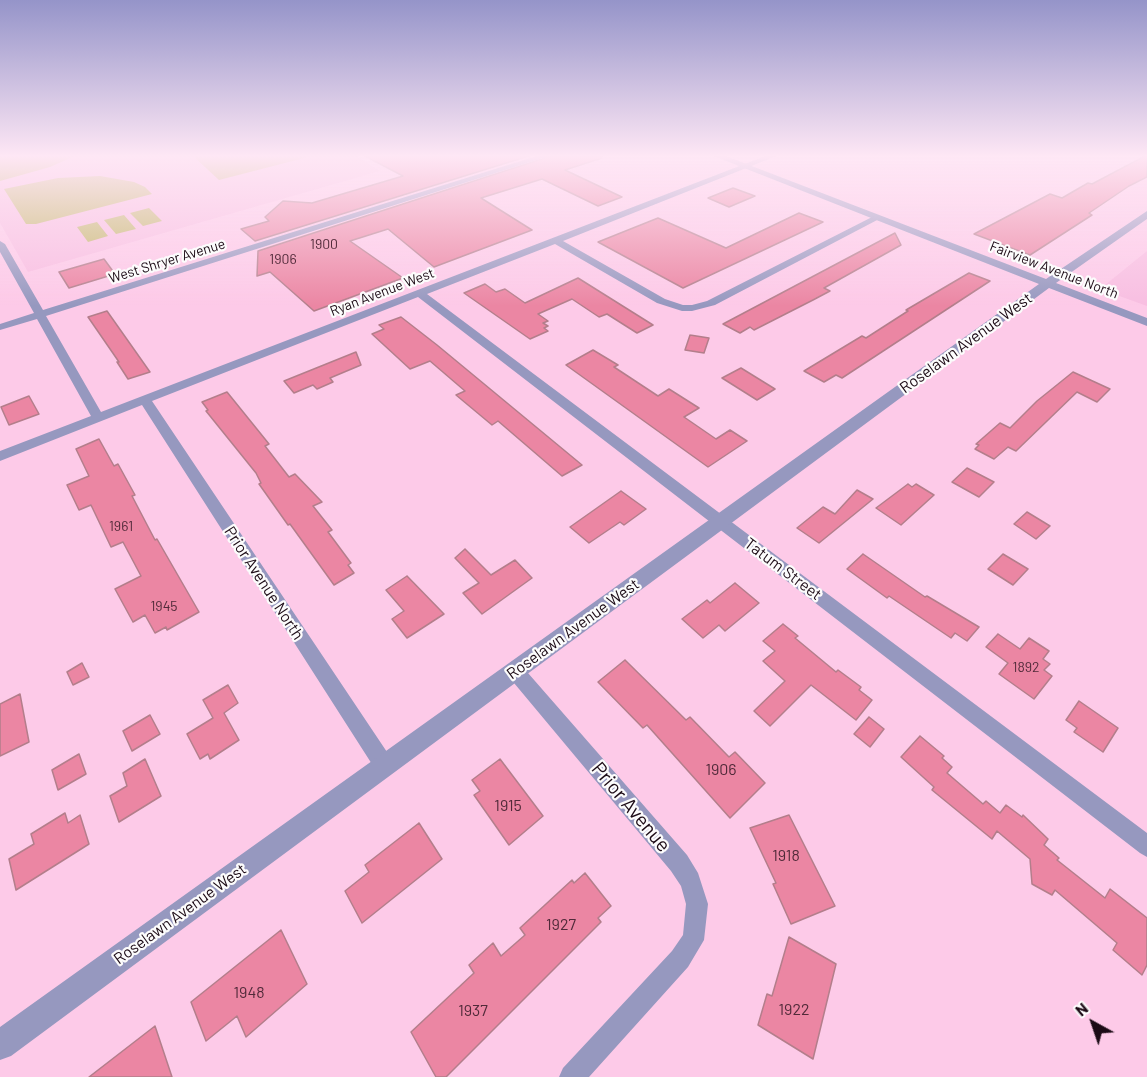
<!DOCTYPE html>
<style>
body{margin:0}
#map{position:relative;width:1147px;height:1077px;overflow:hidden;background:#fdcae8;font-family:Barlow,sans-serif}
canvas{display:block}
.north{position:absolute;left:1063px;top:993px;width:60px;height:60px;-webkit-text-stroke:4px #fcfcfc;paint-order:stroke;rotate:320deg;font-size:16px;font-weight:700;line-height:24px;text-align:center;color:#1c0b16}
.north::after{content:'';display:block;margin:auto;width:21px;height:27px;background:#1c0b16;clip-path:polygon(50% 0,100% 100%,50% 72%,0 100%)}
</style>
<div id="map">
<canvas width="1147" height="1077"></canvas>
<div class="north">N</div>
</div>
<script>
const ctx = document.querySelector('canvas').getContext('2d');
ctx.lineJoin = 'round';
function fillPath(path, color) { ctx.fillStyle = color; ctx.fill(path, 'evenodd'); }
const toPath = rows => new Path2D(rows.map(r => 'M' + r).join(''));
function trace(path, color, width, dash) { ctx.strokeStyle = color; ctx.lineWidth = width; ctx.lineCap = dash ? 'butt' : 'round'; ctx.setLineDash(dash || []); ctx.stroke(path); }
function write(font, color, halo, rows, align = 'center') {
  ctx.font = font + ' Barlow,sans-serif'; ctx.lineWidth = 4.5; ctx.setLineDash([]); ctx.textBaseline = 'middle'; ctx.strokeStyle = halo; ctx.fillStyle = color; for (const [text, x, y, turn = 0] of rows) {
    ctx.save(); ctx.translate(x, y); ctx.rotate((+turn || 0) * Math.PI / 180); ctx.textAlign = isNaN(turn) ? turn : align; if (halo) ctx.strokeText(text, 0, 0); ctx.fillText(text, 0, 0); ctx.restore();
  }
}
fillPath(toPath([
 [0,155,355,155,380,171,28,272,0,223],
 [1147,251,1147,306,1100,289]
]), '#f8bee1');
fillPath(toPath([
 [0,155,77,155,50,167,0,181],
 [192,155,306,155,308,157,219,180],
 [100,176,134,182,145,187,152,194,36,224,26,224,4,189,58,178],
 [149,208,162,221,143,226,130,213],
 [124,215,136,229,116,234,104,220],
 [97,222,108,236,88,242,77,227]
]), '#c1b765');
const building = toPath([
 [363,155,532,155,255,241,241,229,269,221,265,217,283,201,312,203,403,176,363,155],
 [554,155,602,155,602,158,565,170,622,197,598,206,542,179,481,198,532,230,434,267,388,229,350,241,403,278,314,311,270,272,257,276,258,251,554,155],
 [1147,155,1147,177,1129,186,1089,213,1092,215,1030,255,974,234,1050,194,1062,198,1088,183,1092,184,1147,155],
 [733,188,755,196,729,207,708,198,733,188],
 [799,213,823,222,683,288,598,242,658,218,726,248,799,213],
 [895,233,901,245,824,288,830,291,813,300,754,330,750,327,740,333,723,324,895,233],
 [104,259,115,274,69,288,59,272,104,259],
 [969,273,990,281,842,378,836,375,824,382,804,371,862,336,866,338,908,311,906,310,969,273],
 [578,278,653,325,637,333,607,314,599,317,572,299,538,314,548,321,543,323,548,326,544,328,548,331,530,339,464,293,485,284,496,292,505,289,525,303,578,278],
 [107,311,150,372,128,379,117,362,119,362,88,317,107,311],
 [401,317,437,345,582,465,562,476,498,421,492,425,456,395,465,391,430,361,410,369,372,334,384,329,379,325,401,317],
 [690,335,709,338,704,353,685,350,690,335],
 [593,350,618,365,614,367,658,396,669,389,699,408,684,417,716,439,730,430,747,441,708,467,566,365,593,350],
 [356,352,361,365,330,378,333,382,317,389,313,385,294,393,284,381,356,352],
 [741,368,775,389,757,400,722,378,741,368],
 [1073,372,1110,389,1097,402,1077,392,1016,451,1008,447,994,459,975,449,979,445,976,444,1000,423,1010,428,1037,401,1073,372],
 [227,392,269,444,265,446,289,477,295,474,322,502,313,506,332,530,328,532,351,563,348,565,354,573,334,585,290,524,288,525,276,508,259,484,261,483,256,473,206,411,208,410,202,402,227,392],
 [29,396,39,414,9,425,1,407,29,396],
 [99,439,114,466,118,464,135,495,132,496,155,540,157,539,199,612,167,630,166,627,155,633,145,615,133,622,115,589,141,576,123,542,111,547,91,505,79,510,67,485,89,476,76,449,99,439],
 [967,468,994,482,979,497,952,482,967,468],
 [908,484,912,487,916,484,934,495,901,525,876,508,908,484],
 [857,490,873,499,819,543,797,528,823,507,835,514,857,490],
 [621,491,646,509,624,525,620,522,589,543,570,527,621,491],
 [1027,512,1050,526,1036,539,1014,524,1027,512],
 [465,549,491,575,515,560,532,578,482,614,463,593,479,583,455,558,465,549],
 [863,554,925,597,927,596,979,627,967,641,955,633,951,638,889,596,887,598,847,569,863,554],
 [1003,554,1028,569,1013,585,988,569,1003,554],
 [407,576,444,614,407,638,392,619,404,611,386,590,407,576],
 [735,583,759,603,725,631,719,625,703,638,682,619,707,600,710,603,735,583],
 [783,624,798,636,795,638,836,672,838,670,861,687,859,690,872,700,856,720,811,685,770,726,754,711,785,681,763,661,775,651,763,641,783,624],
 [998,634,1020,649,1029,638,1049,651,1043,659,1050,664,1044,670,1052,676,1034,699,999,674,1008,663,986,647,998,634],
 [625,660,686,720,690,717,729,757,735,752,765,783,730,818,647,725,643,728,598,682,625,660],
 [82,663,89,677,73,685,67,672,82,663],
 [228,685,238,703,224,713,239,740,210,759,208,754,200,759,187,734,213,718,203,700,228,685],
 [20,694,29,742,0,756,0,704,20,694],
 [1079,701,1118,728,1103,752,1074,732,1077,728,1066,720,1079,701],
 [150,715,160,734,132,751,123,731,150,715],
 [869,717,884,729,870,747,854,734,869,717],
 [920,736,944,756,942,758,952,767,947,773,983,804,986,801,1000,813,1006,805,1022,817,1023,815,1048,839,1044,845,1059,858,1057,860,1105,898,1110,889,1147,918,1147,965,1142,975,1113,950,1117,943,1055,890,1052,895,1032,884,1030,859,997,831,992,839,932,790,934,787,901,757,920,736],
 [79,754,86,774,58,790,52,770,79,754],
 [145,759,161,796,119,822,110,796,127,786,123,773,145,759],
 [500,759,543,816,509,845,474,795,480,791,472,780,500,759],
 [65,813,68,823,80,815,89,844,16,890,9,859,34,844,31,834,65,813],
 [789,815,835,906,791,924,773,884,776,883,750,828,789,815],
 [419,823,442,859,362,923,345,891,369,872,365,865,419,823],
 [585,873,611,906,598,918,601,922,446,1077,436,1077,411,1032,474,973,469,965,493,943,501,956,525,935,520,928,572,880,574,883,585,873],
 [281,930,307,984,246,1037,237,1016,206,1041,191,1002,281,930],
 [789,937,836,964,813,1059,758,1025,767,994,772,996,789,937],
 [155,1026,172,1077,89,1077,155,1026]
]);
fillPath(building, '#eb86a3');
trace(building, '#b37e8b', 1.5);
fillPath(toPath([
 [540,155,552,155,46,316,101,412,768,155,779,155,563,241,665,299,683,305,692,305,707,301,874,216,881,218,715,305,692,311,682,311,657,303,555,244,427,294,1147,833,1147,857,1140,853,418,297,152,401,391,758,394,765,391,772,384,775,377,772,142,405,0,461,0,451,91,416,37,319,0,330,0,324,34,313,0,252,0,241,5,244,43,310,540,155],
 [515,663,521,665,687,855,698,873,708,904,704,940,688,967,589,1077,559,1077,563,1068,672,951,683,935,686,904,681,886,671,871,509,677,506,671,509,665,515,663]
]), '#9698bf');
fillPath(toPath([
 [711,155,723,155,1046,279,1147,211,1147,219,1056,283,1147,318,1147,326,1049,288,11,1056,0,1060,0,1027,1039,284,711,155]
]), '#9698bf');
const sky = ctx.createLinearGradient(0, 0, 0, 306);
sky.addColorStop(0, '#9594c9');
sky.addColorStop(0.51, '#fee7f5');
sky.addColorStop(1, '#fee7f500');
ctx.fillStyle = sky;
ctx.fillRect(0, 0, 1147, 306);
write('14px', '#502a39', null, [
 ["1900",324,244],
 ["1906",283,259],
 ["1961",121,526],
 ["1945",164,606],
 ["1892",1026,667]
]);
write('14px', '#1c0b16', '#fcfcfc', [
 ["West Shryer Avenue",167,261,-17],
 ["Fairview Avenue North",1054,270,21],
 ["Ryan Avenue West",382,292,-21]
]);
write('16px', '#1c0b16', '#fcfcfc', [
 ["Roselawn Avenue West",966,343,-36],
 ["Tatum Street",783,569,37],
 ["Prior Avenue North",264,583,57],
 ["Roselawn Avenue West",573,629,-36],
 ["Roselawn Avenue West",180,914,-36]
]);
write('16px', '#502a39', null, [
 ["1906",721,770],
 ["1915",508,806],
 ["1918",786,856],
 ["1927",561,925],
 ["1948",249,993],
 ["1922",794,1010],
 ["1937",473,1011]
]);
write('20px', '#1c0b16', '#fcfcfc', [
 ["Prior Avenue",631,807,50]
]);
</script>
